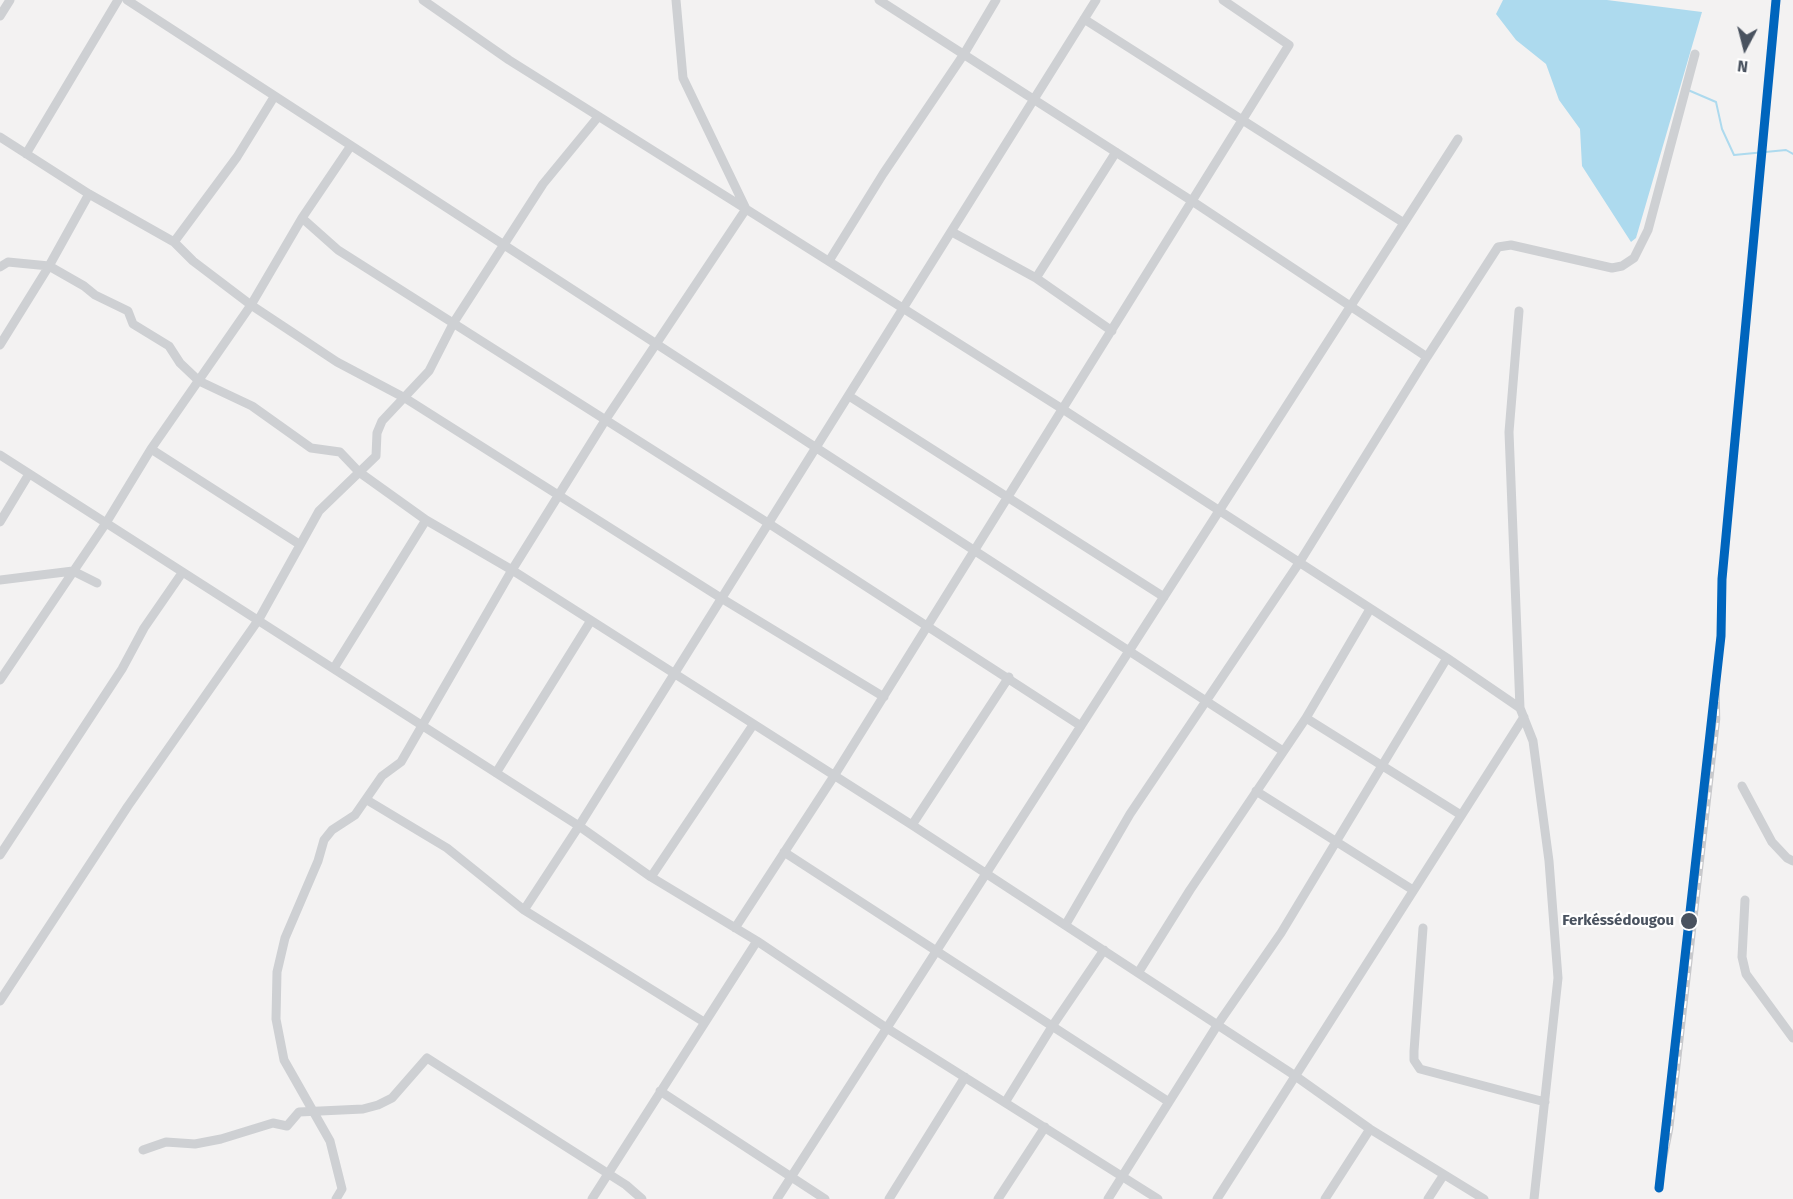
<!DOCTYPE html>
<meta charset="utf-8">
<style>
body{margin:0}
#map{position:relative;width:1793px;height:1199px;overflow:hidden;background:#f3f2f2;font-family:"Fira Sans",sans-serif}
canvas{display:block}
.north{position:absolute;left:1715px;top:18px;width:60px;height:60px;-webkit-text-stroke:4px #fff;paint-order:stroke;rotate:187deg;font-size:16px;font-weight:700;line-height:24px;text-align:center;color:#49525f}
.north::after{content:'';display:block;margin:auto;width:21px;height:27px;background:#49525f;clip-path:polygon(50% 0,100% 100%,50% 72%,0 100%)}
</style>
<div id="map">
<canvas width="1793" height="1199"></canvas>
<div class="north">N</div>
</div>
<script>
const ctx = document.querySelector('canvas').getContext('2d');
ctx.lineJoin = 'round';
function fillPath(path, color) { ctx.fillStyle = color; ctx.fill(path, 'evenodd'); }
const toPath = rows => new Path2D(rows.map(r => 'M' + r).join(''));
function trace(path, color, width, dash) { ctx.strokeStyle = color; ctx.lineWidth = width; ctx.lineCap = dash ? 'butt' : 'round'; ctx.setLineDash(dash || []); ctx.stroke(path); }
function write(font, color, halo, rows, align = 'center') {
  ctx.font = font + ' "Fira Sans",sans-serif'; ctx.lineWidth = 4.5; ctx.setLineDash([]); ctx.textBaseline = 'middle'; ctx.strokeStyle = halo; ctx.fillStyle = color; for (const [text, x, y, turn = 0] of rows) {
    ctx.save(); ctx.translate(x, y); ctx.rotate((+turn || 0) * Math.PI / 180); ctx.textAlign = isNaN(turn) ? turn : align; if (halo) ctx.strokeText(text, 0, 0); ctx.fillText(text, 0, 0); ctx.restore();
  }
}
fillPath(toPath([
 [1503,0,1607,0,1702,12,1636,238,1631,242,1582,166,1580,129,1559,100,1546,64,1516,40,1496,14]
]), '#addaee');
trace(toPath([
 [1688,90,1716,102,1722,129,1734,155,1786,150,1793,154]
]), '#addaee', 2);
trace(toPath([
 [127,0,1283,751],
 [676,0,683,78,746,209,1064,410,1447,658,1520,708,1533,741,1549,861,1558,978,1534,1199],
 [879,0,1192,201,1427,357,1498,247,1511,245,1612,268,1622,266,1634,258,1648,230,1695,54],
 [0,16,10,0],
 [1084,19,1404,223],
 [0,137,89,194,174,242,193,261,251,305,337,362,405,398,721,598,884,697],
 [350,147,302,218,338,250,768,523,1081,726],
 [26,154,118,0],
 [89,194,49,266,84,286,95,295,128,311,133,324,169,346,180,363,199,381,252,406,311,448,340,452,359,472,426,520,512,570,912,825,1294,1075,1370,1129,1484,1199],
 [952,232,1036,278,1112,331],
 [174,242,237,157,274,97],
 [829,261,883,174,964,54,996,0],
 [0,267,8,262,49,266,0,345],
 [1036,278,1116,152],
 [1519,311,1509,432,1520,708],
 [849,396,1164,597],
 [151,449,251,305,302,218],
 [0,455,579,826,651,877,757,941,885,1027,1158,1199],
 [0,522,29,474],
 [0,580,73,571,97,583],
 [334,668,426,520],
 [0,680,106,523,151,449,299,544],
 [1306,718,1461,815],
 [496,773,590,622],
 [1742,786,1772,842,1787,858,1793,861],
 [1256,791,1413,890],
 [367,800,447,848,524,910,704,1022],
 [912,825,1009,677],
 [784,852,1169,1102],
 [0,855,122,669,144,628,182,573],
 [651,877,753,725],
 [1745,900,1742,957,1746,974,1793,1038],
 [524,910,579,826,1096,0],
 [1066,924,1130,814,1299,563,1427,357],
 [735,928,834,776,1289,45,1223,0],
 [1423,928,1414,1051,1414,1060,1420,1069,1545,1102],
 [1138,973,1190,890,1306,718,1370,609],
 [0,1001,128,806,259,619,319,511,376,456,377,433,382,421,429,371,454,322,543,184,598,117],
 [660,1091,825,1199],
 [1006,1101,1053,1025,1104,950],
 [143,1150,166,1142,195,1144,221,1139,273,1123,287,1126,299,1112,363,1109,378,1105,392,1098,427,1058,626,1185,642,1199],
 [336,1199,342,1189,330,1141,284,1060,276,1019,277,972,285,938,318,861,324,840,332,830,355,815,382,776,401,762,512,570,606,419,746,209,509,60,423,0],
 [592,1199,757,941],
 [777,1199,1458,139],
 [889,1199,965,1077],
 [998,1199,1045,1127],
 [1108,1199,1218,1024,1281,933,1447,658],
 [1217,1199,1524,717],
 [1325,1199,1370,1129],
 [1428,1199,1443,1176]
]), '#ced0d3', 9);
const rail = toPath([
 [1659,1188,1671,1129,1718,719,1717,670]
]);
trace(rail, '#c8c9cc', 4.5);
trace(rail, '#fff', 2, [7]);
trace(toPath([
 [1659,1188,1721,636,1722,579,1776,0]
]), '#0065bd', 9);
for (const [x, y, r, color] of [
 [1689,921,9,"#49525f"]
]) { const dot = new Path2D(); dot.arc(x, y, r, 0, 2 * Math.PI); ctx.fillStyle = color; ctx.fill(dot); trace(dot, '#fff', 2); }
write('bold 15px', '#49525f', '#fff', [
 ["Ferkéssédougou",1674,921]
], 'right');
</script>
